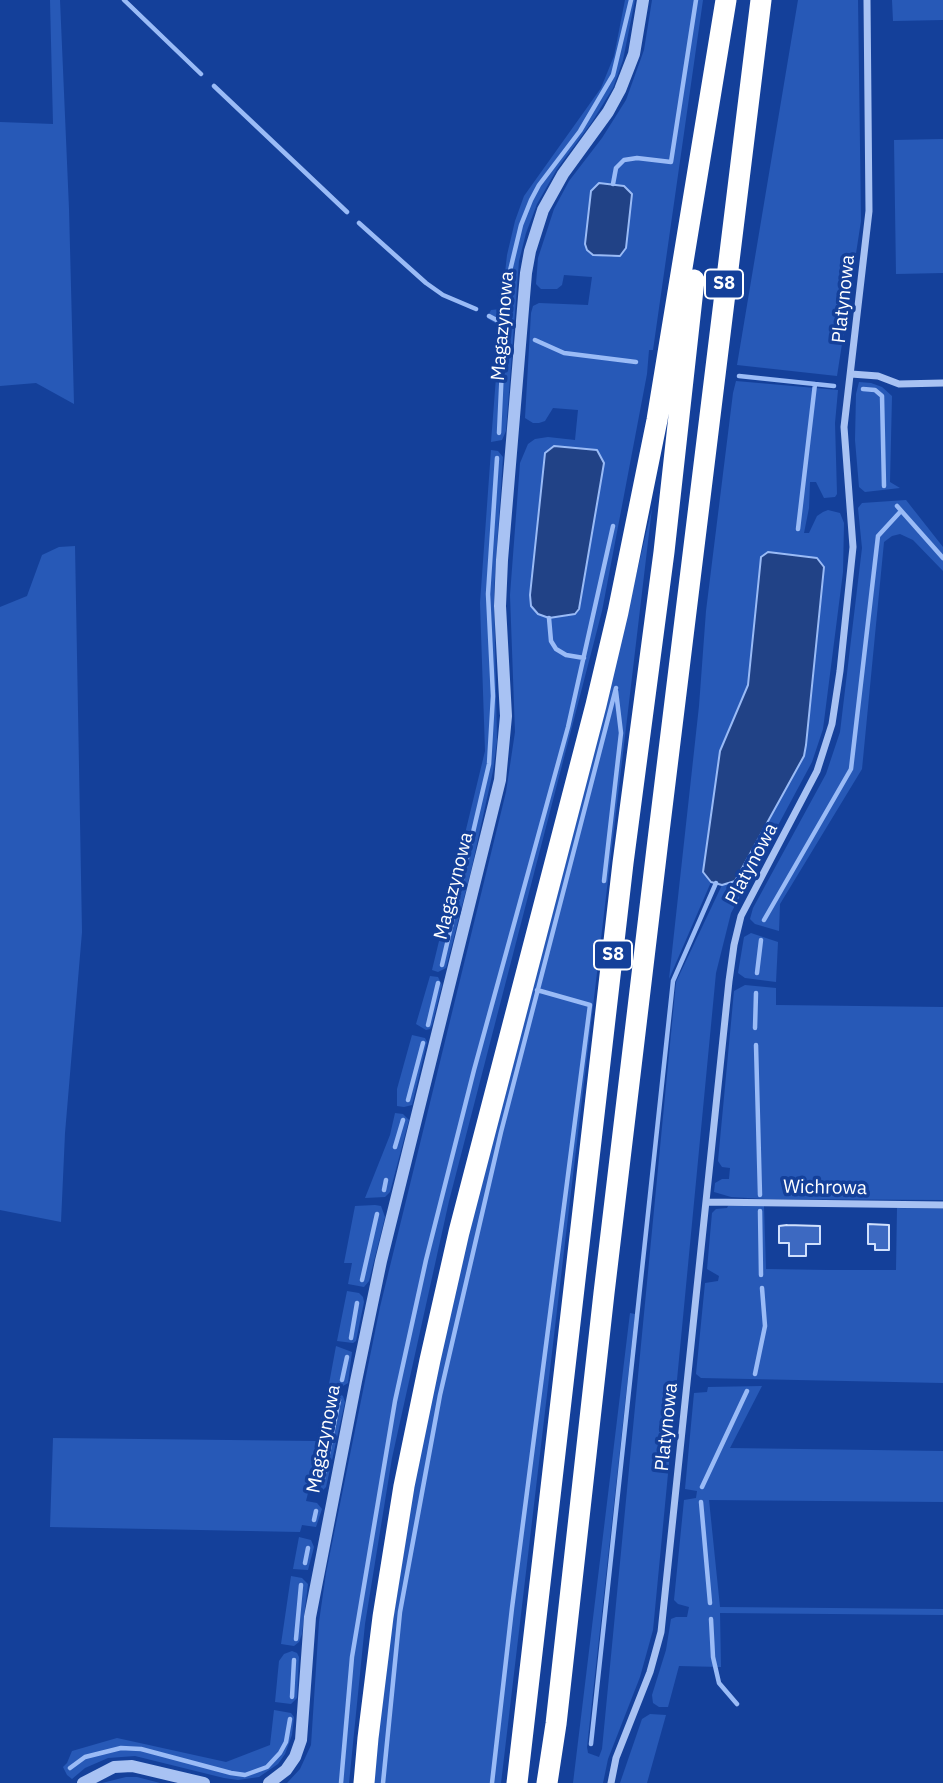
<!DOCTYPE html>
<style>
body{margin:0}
canvas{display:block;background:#14409a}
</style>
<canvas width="943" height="1783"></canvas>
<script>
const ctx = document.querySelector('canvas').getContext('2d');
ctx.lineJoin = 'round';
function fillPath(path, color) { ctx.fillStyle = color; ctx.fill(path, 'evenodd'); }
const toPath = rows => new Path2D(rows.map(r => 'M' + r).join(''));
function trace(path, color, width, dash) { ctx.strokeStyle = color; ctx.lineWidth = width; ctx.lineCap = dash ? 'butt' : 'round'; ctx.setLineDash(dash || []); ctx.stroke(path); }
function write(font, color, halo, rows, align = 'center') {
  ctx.font = font + ' "IBM Plex Sans",sans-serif'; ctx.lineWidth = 7; ctx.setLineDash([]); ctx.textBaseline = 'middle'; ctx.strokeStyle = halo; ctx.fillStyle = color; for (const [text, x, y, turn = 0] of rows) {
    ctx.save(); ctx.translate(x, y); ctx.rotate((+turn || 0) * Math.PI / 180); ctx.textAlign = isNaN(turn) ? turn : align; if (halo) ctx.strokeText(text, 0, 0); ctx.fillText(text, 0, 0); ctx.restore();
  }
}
fillPath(toPath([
 [50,0,60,0,69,209,74,404,36,383,0,386,0,122,53,124],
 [625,0,635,0,623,60,613,88,592,122,557,169,537,204,526,233,519,261,506,431,502,440,491,442,500,326,487,318,491,310,501,309,507,255,515,221,524,196,601,88,614,56],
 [652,0,703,0,653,350,649,350,647,374,602,611,449,1201,392,1458,365,1624,349,1783,287,1783,300,1769,311,1745,319,1622,326,1573,380,1307,506,792,515,732,510,595,520,463,528,444,535,439,548,437,575,440,578,410,553,408,545,421,539,423,533,423,525,418,531,313,533,306,539,303,588,305,592,277,564,275,562,285,557,289,541,289,536,284,538,258,554,209,569,181,602,138,626,100,644,50],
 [599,183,624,186,632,194,626,248,612,257,593,255],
 [554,446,596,450,538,614,532,606,530,595],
 [798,0,858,0,861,221,837,376,737,365],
 [892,0,943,0,943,20,893,21],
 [943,139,943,273,896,274,894,140],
 [736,381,838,390,835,423,837,494,835,497,824,498,816,482,810,482,809,508,804,533,809,533,817,516,823,512,828,510,840,513,844,523,843,572,823,729,812,762,731,913,716,973,653,1630,640,1677,608,1759,603,1783,573,1783,630,1313,635,1314,587,1747,588,1753,599,1757,602,1749,676,982,722,885,735,881,804,756,806,745,824,567,817,558,768,552,761,558,748,685,720,751,703,871,711,882,669,979,699,706,706,611,733,393],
 [859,382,871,383,882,387,892,396,890,482,900,488,865,492,859,487,855,440,856,394],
 [491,450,498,451,503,457,494,591,497,741,493,771,471,871,446,968,438,972,432,970,485,751,480,603],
 [906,500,943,547,943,571,913,540,900,534,892,536,884,542,862,769,780,904,779,931,755,924,750,919,753,908,826,774,840,732,862,548,858,508,862,503],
 [652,508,501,1783,374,1783,384,1677,418,1459,469,1229,607,699],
 [75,546,82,932,65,1133,61,1222,0,1210,0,607,27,596,42,555,59,547],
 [751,933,778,942,776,982,745,978,738,973,744,937],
 [430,976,438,977,442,985,432,1025,430,1029,426,1030,416,1024],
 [745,985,776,988,776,1005,943,1007,943,1200,765,1199,731,1197,714,1192,715,1183,722,1179,729,1179,730,1168,722,1167,718,1161,734,991],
 [412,1035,425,1038,427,1042,412,1105,404,1107,397,1106,397,1089],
 [395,1113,403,1114,409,1120,390,1192,385,1197,365,1198,390,1135],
 [375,1205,381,1206,385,1217,369,1281,364,1287,348,1284,352,1263,344,1263,355,1206],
 [728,1206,764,1206,766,1269,828,1270,896,1270,897,1208,943,1209,943,1383,701,1378,696,1374,705,1283,718,1281,719,1276,707,1269,712,1213,716,1209,727,1208],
 [347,1291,359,1293,363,1297,364,1302,356,1341,353,1343,337,1341],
 [336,1346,352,1352,348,1383,343,1386,329,1384],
 [762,1386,730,1448,943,1451,943,1502,709,1500,720,1607,943,1609,943,1615,720,1613,721,1667,679,1666,668,1707,659,1707,653,1703,652,1695,666,1650,671,1619,676,1617,687,1617,689,1607,678,1604,674,1600,684,1500,696,1498,697,1491,685,1489,694,1393,707,1392,708,1387],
 [327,1391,340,1394,343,1396,345,1402,326,1487,322,1491,309,1489,306,1501,317,1503,322,1509,316,1527,302,1525,300,1532,50,1527,53,1438,317,1441],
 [299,1537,311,1540,314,1547,308,1570,293,1569],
 [291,1576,302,1578,308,1584,302,1634,299,1642,294,1646,281,1644],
 [292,1651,297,1653,299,1657,297,1698,291,1704,275,1702,279,1661,284,1654],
 [274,1710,291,1713,294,1717,292,1735,285,1754,278,1764,259,1777,238,1780,224,1778,135,1756,108,1758,85,1768,72,1779,67,1775,63,1767,67,1763,72,1751,117,1738,226,1762,270,1745],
 [650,1714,666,1715,647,1783,620,1783,642,1719],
 [126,1777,137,1777,160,1783,102,1783]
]), '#2759b7');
const water = toPath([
 [599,183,624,186,632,194,626,248,620,256,593,255,587,250,585,244,591,191,599,183],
 [554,446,597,450,604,463,579,609,575,614,549,618,538,614,531,606,530,595,545,453,554,446],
 [768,552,817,558,824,567,806,745,804,756,735,881,722,885,711,882,703,872,720,751,748,685,761,557,768,552]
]);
fillPath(water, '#214286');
trace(water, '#9abbf6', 2);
trace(toPath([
 [124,0,201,74],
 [214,86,347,212],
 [613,184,616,168,624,160,637,158,671,162,696,0],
 [359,223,426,283,443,295,476,309],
 [489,316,504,324,499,433],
 [507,317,508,279,521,225,531,200,539,185,580,131,613,75,631,0],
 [535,340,564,353,636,362],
 [739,376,834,386],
 [863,389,875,390,882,396,884,486],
 [897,506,943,558],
 [798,529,815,384],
 [549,618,551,641,556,649,566,655,584,658],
 [604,881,621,733,616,691],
 [764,920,851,769,878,536,901,511],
 [442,965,489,764,493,696,488,594,497,458],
 [757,973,761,940],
 [428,1025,438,983],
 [755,1028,756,993],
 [756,1045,760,1195],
 [408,1100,423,1043],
 [395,1147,403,1120],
 [384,1190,386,1180],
 [760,1211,761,1275],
 [362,1280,377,1214],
 [351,1338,357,1303],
 [755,1374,765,1326,762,1288],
 [342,1380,347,1357],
 [322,1483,339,1400],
 [702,1487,747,1391],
 [701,1502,710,1603],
 [314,1520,316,1511],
 [305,1563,308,1548],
 [711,1619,713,1657,719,1683,737,1704],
 [296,1639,301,1585],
 [292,1697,294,1660],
 [591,1744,673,981,716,883],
 [70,1768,85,1757,121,1748,141,1749,231,1773,245,1775,267,1767,280,1753,286,1742,290,1719],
 [341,1783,352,1657,395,1401,426,1260,474,1070,568,727,613,526],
 [383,1783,400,1612,440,1395,501,1132,616,688],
 [492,1783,512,1608,590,1005,537,990]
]), '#9abbf6', 4.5);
const building = toPath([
 [868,1224,889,1225,889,1250,875,1250,875,1244,868,1244,868,1224],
 [787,1225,820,1226,820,1244,806,1244,806,1256,789,1256,789,1243,779,1243,779,1226,787,1225]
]);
fillPath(building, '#3d69c1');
trace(building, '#d0e0fd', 2);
trace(toPath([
 [851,374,878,376,899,384,943,383],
 [706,1202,943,1205],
 [611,1783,616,1758,650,1672,661,1632,729,981,734,945,741,916,817,771,832,724,840,671,853,547,844,427,869,211,867,0]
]), '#a8c2f3', 7);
trace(toPath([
 [83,1783,114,1767,132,1766,204,1783],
 [269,1783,286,1770,295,1757,301,1740,310,1617,356,1381,381,1261,500,780,506,716,500,606,502,560,526,273,530,251,543,210,563,174,608,112,620,90,634,54,643,0]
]), '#a8c2f3', 12);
trace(toPath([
 [364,1783,368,1738,383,1617,404,1486,430,1360,459,1232,596,705,618,612,657,420,726,0],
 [517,1783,623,863,664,552,694,280],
 [547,1783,556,1724,604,1293,658,840,761,0]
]), '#fff', 21);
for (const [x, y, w] of [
 [724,284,38],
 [613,955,38]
]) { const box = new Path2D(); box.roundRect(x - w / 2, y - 14.5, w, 29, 5); ctx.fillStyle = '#14409a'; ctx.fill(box); trace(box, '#fff', 2); }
write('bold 18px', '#fff', null, [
 ["S8",724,284],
 ["S8",613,955]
]);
write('19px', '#fff', '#14409a', [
 ["Platynowa",844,299,-84],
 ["Magazynowa",503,326,-85],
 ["Platynowa",752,864,-62],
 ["Magazynowa",454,886,-76],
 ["Wichrowa",825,1188,1],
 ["Platynowa",667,1427,-84],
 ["Magazynowa",324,1439,-79]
]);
</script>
